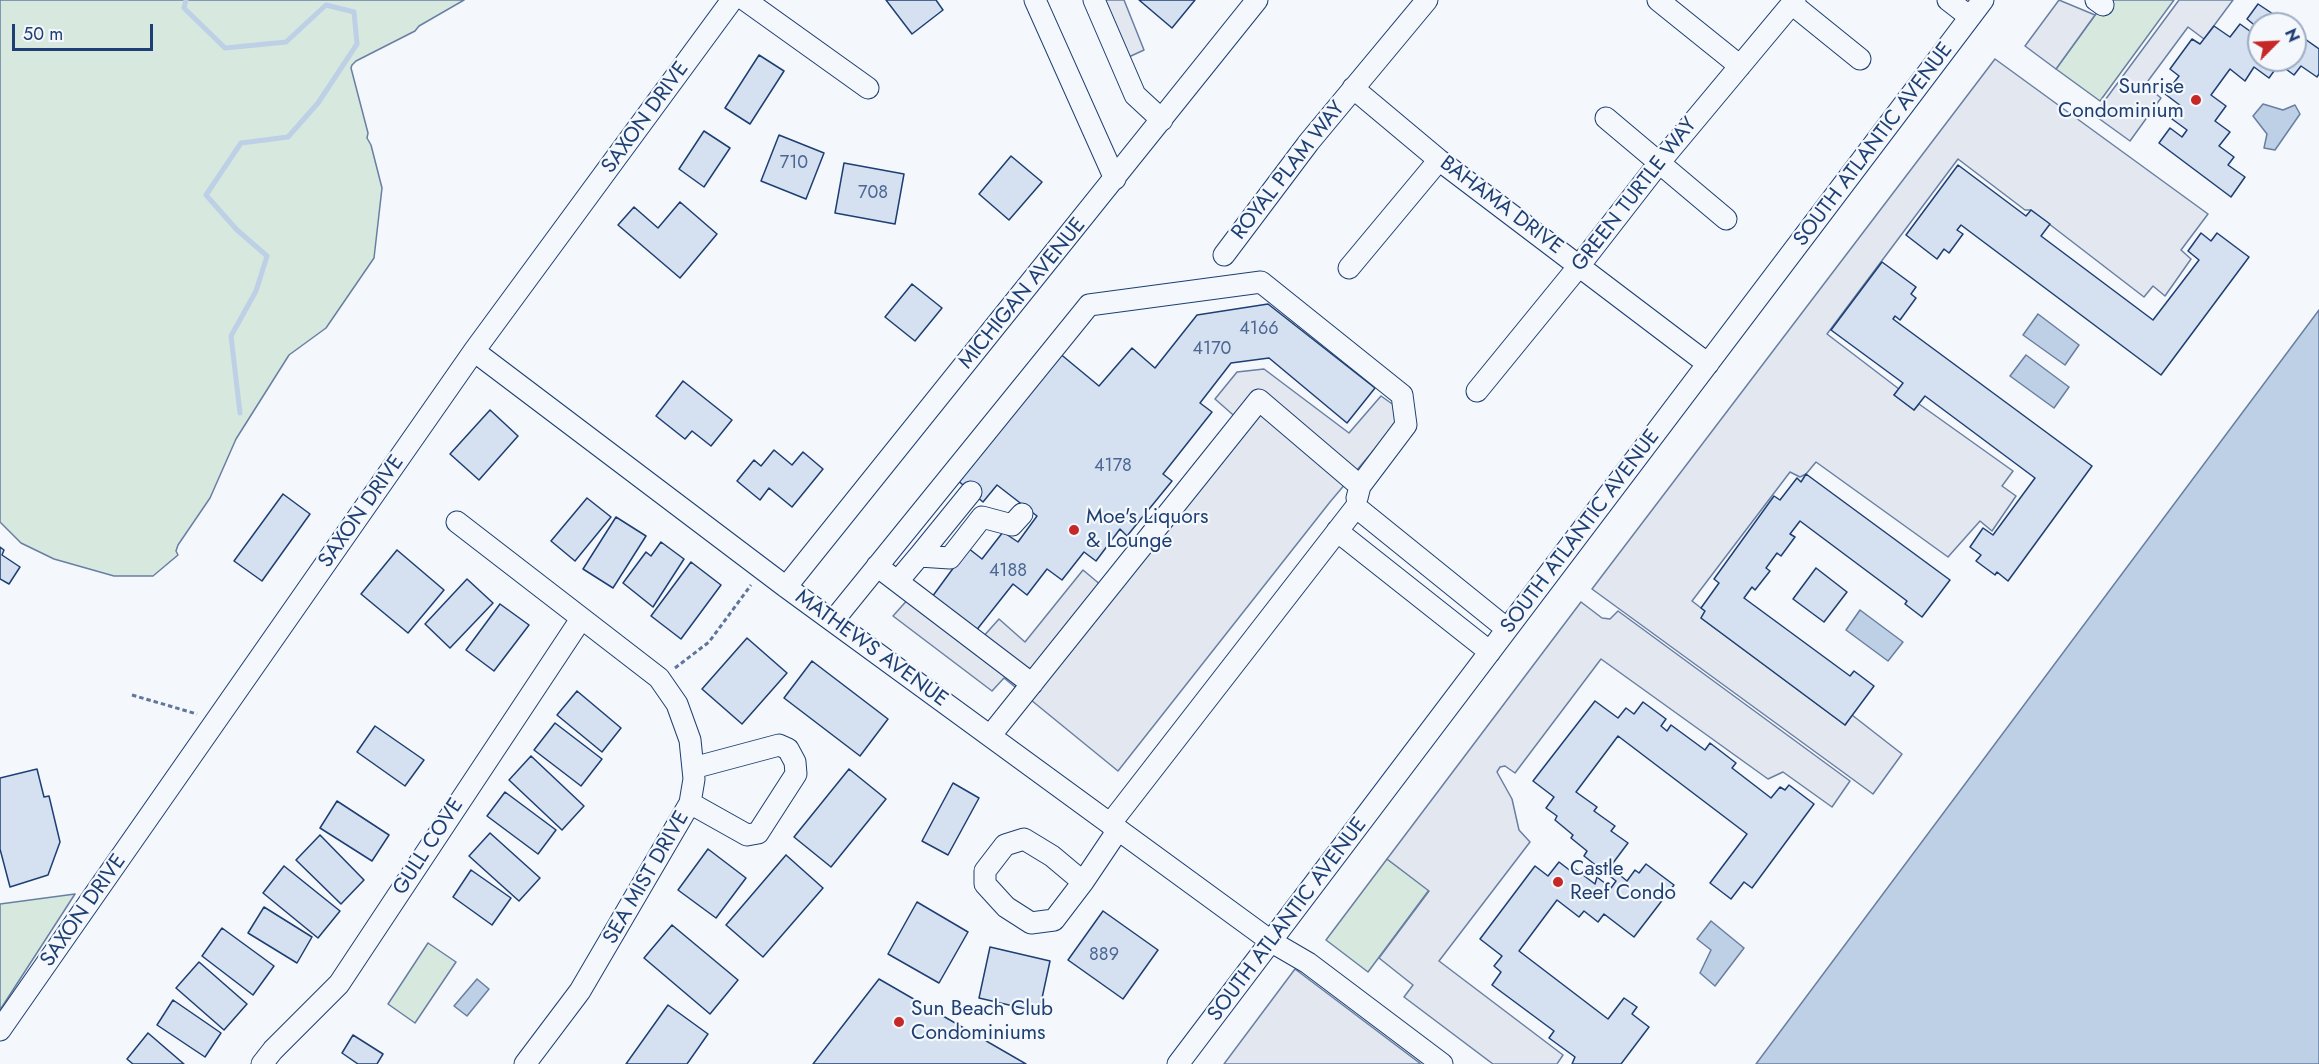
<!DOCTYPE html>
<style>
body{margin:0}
#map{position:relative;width:2319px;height:1064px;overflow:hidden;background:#f4f7fb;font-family:Jost,sans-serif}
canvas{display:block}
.north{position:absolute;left:2247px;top:12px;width:60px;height:60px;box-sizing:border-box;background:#f4f7fb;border:2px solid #9eadc5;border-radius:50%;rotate:66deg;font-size:16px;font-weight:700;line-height:24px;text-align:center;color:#1d3f73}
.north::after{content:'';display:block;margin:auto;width:21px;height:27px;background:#c62828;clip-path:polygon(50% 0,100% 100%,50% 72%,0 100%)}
.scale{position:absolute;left:12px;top:24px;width:141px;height:27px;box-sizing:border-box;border:3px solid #1d3f73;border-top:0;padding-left:8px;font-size:18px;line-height:21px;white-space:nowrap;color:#1d3f73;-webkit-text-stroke:4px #f4f7fb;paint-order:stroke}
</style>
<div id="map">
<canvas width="2319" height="1064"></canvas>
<div class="north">N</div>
<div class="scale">50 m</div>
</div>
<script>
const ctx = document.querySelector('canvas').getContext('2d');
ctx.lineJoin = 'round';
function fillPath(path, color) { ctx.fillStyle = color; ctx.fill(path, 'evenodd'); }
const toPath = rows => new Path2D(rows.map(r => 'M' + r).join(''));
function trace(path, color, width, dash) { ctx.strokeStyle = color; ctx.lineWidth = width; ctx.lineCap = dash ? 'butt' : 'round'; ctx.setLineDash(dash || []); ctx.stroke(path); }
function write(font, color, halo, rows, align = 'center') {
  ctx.font = font + ' Jost,sans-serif'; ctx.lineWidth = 4.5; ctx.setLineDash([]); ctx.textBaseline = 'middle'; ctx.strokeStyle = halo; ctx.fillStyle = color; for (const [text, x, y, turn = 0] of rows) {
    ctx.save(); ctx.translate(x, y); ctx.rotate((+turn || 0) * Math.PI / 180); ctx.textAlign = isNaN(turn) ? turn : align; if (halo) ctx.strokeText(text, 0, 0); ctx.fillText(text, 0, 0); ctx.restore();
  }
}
const green = toPath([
 [0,0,464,0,419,26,415,31,356,61,352,65,351,68,368,133,367,138,371,145,382,188,374,258,326,328,289,355,236,439,210,498,178,545,176,551,178,555,153,576,114,576,54,559,21,543,0,522,0,0],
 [2106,0,2174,0,2100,101,2056,69,2106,0],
 [1387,859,1429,890,1368,972,1326,940,1387,859],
 [75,894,0,1010,0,904,75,894],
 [428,943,456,962,415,1023,388,1004,428,943]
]);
fillPath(green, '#d7e8df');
trace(green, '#687fa3', 1.5);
const parking = toPath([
 [1094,0,1124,0,1144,50,1120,61,1094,0],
 [2059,0,2095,15,2056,69,2025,46,2059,0],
 [2179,0,2233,0,2204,39,2188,27,2145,85,2161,98,2130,141,2094,115,2179,0],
 [1995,59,2208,214,2181,250,2191,259,2165,296,2153,286,2144,297,2031,210,2025,210,1958,159,1827,334,1899,389,1894,395,1914,410,1919,404,2013,471,2002,486,2016,496,1992,531,1980,521,1948,557,1816,462,1806,474,1800,477,1790,472,1692,601,1705,611,1701,618,1845,725,1852,715,1902,754,1873,794,1592,589,1995,59],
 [1264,369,1349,433,1381,396,1405,413,1330,502,1118,771,1004,678,992,691,893,616,919,587,982,638,999,619,1025,642,1083,570,1114,596,1248,428,1215,399,1237,372,1264,369],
 [1581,602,1602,618,1610,619,1618,611,1850,781,1832,807,1783,772,1768,779,1601,659,1515,773,1505,766,1500,767,1497,772,1512,799,1519,830,1530,842,1439,961,1563,1055,1557,1064,1493,1064,1404,997,1413,985,1379,958,1429,891,1387,859,1581,602],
 [1295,969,1421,1064,1224,1064,1295,969]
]);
fillPath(parking, '#e3e8f0');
trace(parking, '#687fa3', 1.5);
const water = toPath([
 [2263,104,2283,110,2295,105,2300,114,2275,150,2264,148,2267,134,2253,116,2263,104],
 [2319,310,2319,1064,1756,1064,2319,310],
 [2038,314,2079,345,2065,365,2023,335,2038,314],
 [2026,355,2069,387,2054,408,2010,376,2026,355],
 [1860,610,1903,642,1888,661,1846,630,1860,610],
 [1711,921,1744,948,1715,986,1700,973,1711,950,1697,939,1711,921],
 [477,979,489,989,467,1016,454,1006,477,979]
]);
fillPath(water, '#bed0e5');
trace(water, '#687fa3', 1.5);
trace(toPath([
 [186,0,184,8,225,48,286,42,326,5,354,12,357,44,318,103,288,137,241,143,206,195,237,230,267,256,256,291,231,336,240,413]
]), '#bed0e5', 5);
const building = toPath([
 [886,0,936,0,943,10,912,34,886,0],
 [1139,0,1195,0,1172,28,1139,0],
 [2258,4,2273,14,2268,21,2272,24,2259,24,2259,60,2295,60,2295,32,2319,49,2319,74,2317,77,2301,66,2294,75,2279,64,2269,78,2254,67,2245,81,2230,69,2211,95,2226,106,2215,121,2230,132,2219,146,2234,157,2228,165,2245,177,2231,197,2159,143,2170,128,2182,137,2187,130,2172,119,2181,106,2165,94,2179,76,2170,69,2192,39,2200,44,2214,26,2230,37,2240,24,2254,34,2258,28,2247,19,2258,4],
 [759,55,784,71,750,124,725,108,759,55],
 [704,131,730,148,704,187,679,169,704,131],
 [779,135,824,153,806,199,761,181,779,135],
 [1011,156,1042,182,1009,220,979,194,1011,156],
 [844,163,904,174,895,224,835,213,844,163],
 [1958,165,2026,216,2031,210,2050,224,2041,236,2153,320,2199,260,2188,251,2201,233,2211,241,2217,233,2249,257,2161,375,1961,225,1957,230,1963,234,1949,253,1944,249,1937,259,1906,235,1958,165],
 [680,202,717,234,680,278,618,225,634,207,658,228,680,202],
 [1882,262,1916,287,1911,294,1916,298,1900,320,1895,316,1893,319,2092,466,2008,581,1997,572,1995,575,1976,561,1981,555,1970,547,1983,528,1993,535,2035,478,1925,396,1914,410,1894,395,1903,383,1831,330,1882,262],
 [912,284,942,308,915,341,885,317,912,284],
 [1268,304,1375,388,1347,423,1269,358,1231,363,1200,403,1212,412,1163,474,1172,481,1127,536,1120,529,1096,561,1084,552,1062,580,1047,569,1027,595,1013,584,975,632,932,597,968,548,982,559,1003,532,1018,542,1037,516,997,485,983,502,956,479,1058,352,1099,386,1132,348,1155,368,1197,315,1268,304],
 [683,381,732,420,711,446,692,431,685,439,656,416,683,381],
 [490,410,518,436,479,480,450,454,490,410],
 [774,450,792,465,803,452,823,469,792,507,769,488,760,500,737,481,754,460,761,466,774,450],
 [1806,474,1950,580,1922,617,1905,604,1907,601,1800,521,1790,534,1795,537,1781,556,1777,553,1766,568,1770,571,1755,590,1752,587,1744,598,1850,676,1854,671,1874,686,1845,725,1701,618,1705,611,1701,608,1719,583,1714,579,1774,496,1780,500,1797,478,1801,482,1806,474],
 [283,494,310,514,262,581,234,561,283,494],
 [587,498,611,517,575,561,551,541,587,498],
 [616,517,646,536,613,588,583,569,616,517],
 [661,542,684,559,653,607,623,583,646,552,651,556,661,542],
 [0,547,4,550,2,555,20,567,9,584,0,579,0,547],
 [397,550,444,590,408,633,361,594,397,550],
 [691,562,721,585,681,639,651,616,691,562],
 [1816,568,1847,592,1824,622,1793,599,1816,568],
 [467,579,493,603,450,648,425,624,467,579],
 [500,604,529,625,494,671,466,650,500,604],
 [747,638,787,673,742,724,702,689,747,638],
 [812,661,888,719,860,756,784,698,812,661],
 [577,691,621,728,602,752,557,715,577,691],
 [1595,701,1618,718,1626,708,1634,714,1643,702,1666,719,1661,726,1667,731,1671,725,1705,750,1710,743,1736,763,1732,768,1771,798,1780,787,1785,790,1789,785,1814,804,1752,888,1744,882,1731,899,1710,883,1747,834,1618,736,1576,792,1597,807,1594,811,1615,826,1611,831,1628,843,1610,867,1627,881,1635,870,1639,873,1646,864,1674,885,1634,937,1604,914,1598,922,1584,911,1579,917,1557,900,1519,951,1608,1019,1624,998,1637,1007,1632,1014,1649,1027,1621,1064,1572,1064,1575,1057,1549,1038,1554,1031,1492,985,1501,972,1494,966,1502,956,1480,939,1535,866,1548,876,1559,862,1572,872,1575,869,1595,884,1597,877,1611,888,1616,881,1584,856,1587,851,1571,838,1573,835,1555,820,1557,816,1546,808,1554,797,1533,781,1595,701],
 [555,723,602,759,581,786,534,750,555,723],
 [375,726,424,760,405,786,357,752,375,726],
 [531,756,584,806,562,830,509,780,531,756],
 [37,769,44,797,49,796,60,842,48,875,10,887,0,849,0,778,37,769],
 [849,769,886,799,831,867,794,837,849,769],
 [953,783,979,798,948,855,922,841,953,783],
 [505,792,556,830,538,854,487,816,505,792],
 [337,801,389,835,372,861,320,828,337,801],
 [490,833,540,878,519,901,469,856,490,833],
 [320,835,364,880,341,904,296,860,320,835],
 [708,849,746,878,716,918,678,890,708,849],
 [786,855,823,888,763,957,726,925,786,855],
 [284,866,340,911,318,938,263,893,284,866],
 [471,870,511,898,492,925,453,897,471,870],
 [917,902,968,932,939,983,888,954,917,902],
 [264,907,312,937,297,963,248,933,264,907],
 [1103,911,1158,950,1123,999,1068,960,1103,911],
 [672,925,738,980,710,1014,644,958,672,925],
 [222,928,274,966,253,995,202,956,222,928],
 [990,947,1050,961,1039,1012,979,998,990,947],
 [199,962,247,1004,224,1030,176,988,199,962],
 [879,979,1026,1064,813,1064,879,979],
 [173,1000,221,1033,205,1057,157,1025,173,1000],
 [668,1005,708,1034,687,1064,626,1064,668,1005],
 [148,1033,184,1064,133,1064,127,1059,148,1033],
 [353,1035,383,1054,377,1064,358,1064,342,1053,353,1035]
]);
fillPath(building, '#d5e0f0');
trace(building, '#1d3f73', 1.5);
const minor = toPath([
 [745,0,868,88],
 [1035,0,1115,179],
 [1094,0,1135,95,1162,120],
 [1658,0,1740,66],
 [1948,0,1970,17],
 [2096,0,2103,5],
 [1792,4,1860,59],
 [1353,88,1439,160,1708,364],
 [1606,118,1726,219],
 [1224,255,1309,142,1427,0],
 [1349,268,1439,160],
 [474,351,786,587,1272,942,1308,963,1442,1064],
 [1477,391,1579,266,1659,163,1795,0],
 [457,522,659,678,677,704,690,740,694,779,690,803,580,991,525,1064],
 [1337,531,1490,652],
 [919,556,971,492],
 [877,566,1032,684],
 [898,581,919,556,950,558,982,517,1012,525,1022,514],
 [786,587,1257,0],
 [833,621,1089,305,1261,282,1402,395,1406,425,1360,486],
 [990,736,1259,400,1360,486,1357,498],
 [690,803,747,835,758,833,796,774,795,762,788,749,779,745,693,768],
 [1110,824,1356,507,1507,629],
 [1083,882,1052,856,1024,839,1005,845,985,871,985,884,1006,907,1031,923,1054,920,1083,882,1118,830],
 [0,1030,474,351,732,0],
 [262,1064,273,1050,339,984,581,619],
 [1178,1064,1983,0]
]);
trace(minor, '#1d3f73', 23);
trace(toPath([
 [675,668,709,642,751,585],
 [132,695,197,714]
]), '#5e769c', 3, [4.5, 3]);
trace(minor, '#f4f7fb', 21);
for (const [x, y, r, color] of [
 [2196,100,6,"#c62828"],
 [1074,530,6,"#c62828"],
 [1558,882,6,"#c62828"],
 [899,1022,6,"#c62828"]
]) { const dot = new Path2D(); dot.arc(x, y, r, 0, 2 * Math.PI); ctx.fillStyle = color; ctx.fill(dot); trace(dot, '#f4f7fb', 2); }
write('18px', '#4b6792', null, [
 ["710",794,164],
 ["708",873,194],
 ["4166",1259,330],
 ["4170",1212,350],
 ["4178",1113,467],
 ["4188",1008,572],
 ["889",1104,956]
]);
write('21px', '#1d3f73', '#f4f7fb', [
 ["Sunrise",2184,88,"right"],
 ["Condominium",2184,112,"right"],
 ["Moe's Liquors",1086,518],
 ["& Lounge",1086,542],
 ["Castle",1570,870],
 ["Reef Condo",1570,894],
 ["Sun Beach Club",911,1010],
 ["Condominiums",911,1034]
], 'left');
write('21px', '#1d3f73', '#f4f7fb', [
 ["SAXON DRIVE",646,118,-54],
 ["SOUTH ATLANTIC AVENUE",1874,145,-53],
 ["ROYAL PLAM WAY",1289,171,-52],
 ["GREEN TURTLE WAY",1635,195,-52],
 ["BAHAMA DRIVE",1501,206,37],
 ["MICHIGAN AVENUE",1023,294,-51],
 ["SAXON DRIVE",362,512,-55],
 ["SOUTH ATLANTIC AVENUE",1581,532,-53],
 ["MATHEWS AVENUE",871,649,36],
 ["GULL COVE",429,847,-57],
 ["SEA MIST DRIVE",647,878,-60],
 ["SAXON DRIVE",84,911,-55],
 ["SOUTH ATLANTIC AVENUE",1288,920,-53]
]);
</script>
